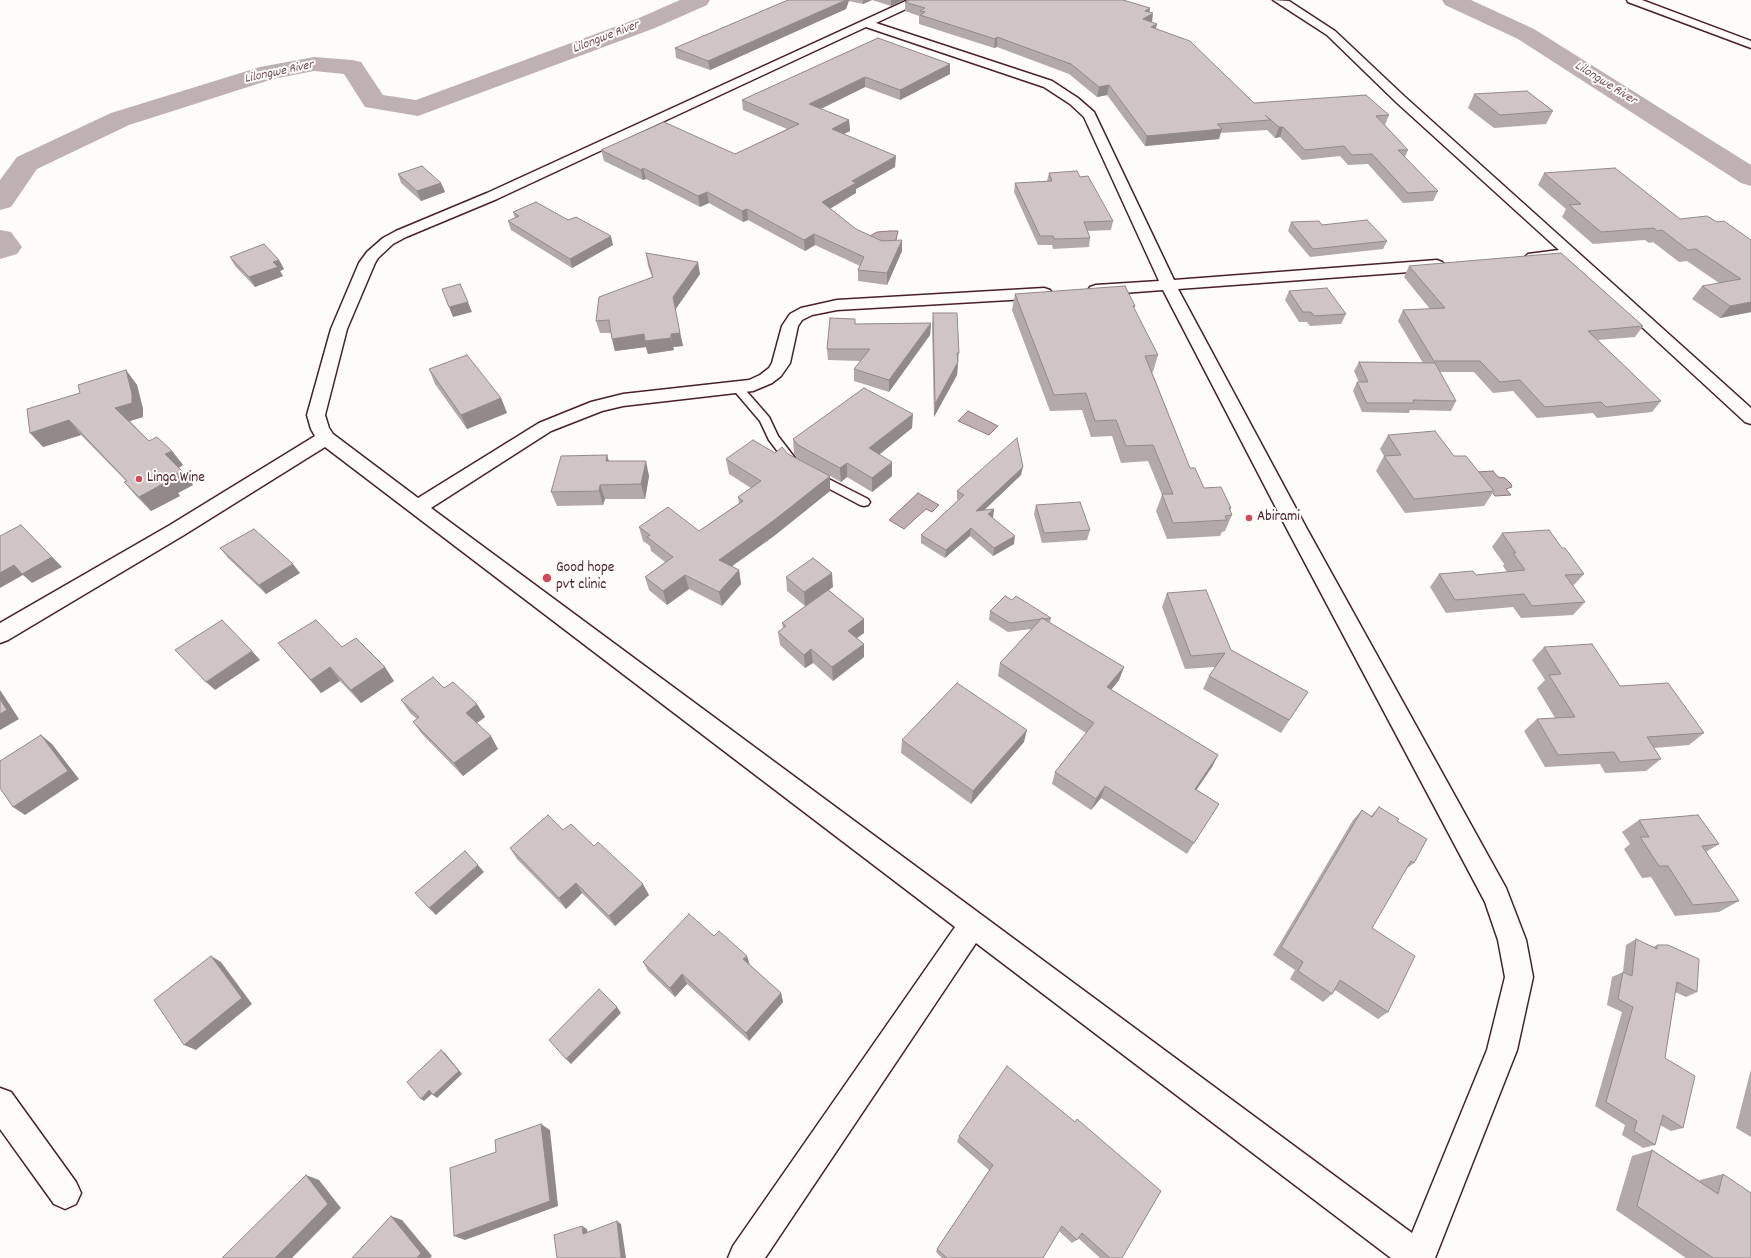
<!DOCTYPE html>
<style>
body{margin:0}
canvas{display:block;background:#fdfcf7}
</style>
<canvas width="1751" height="1258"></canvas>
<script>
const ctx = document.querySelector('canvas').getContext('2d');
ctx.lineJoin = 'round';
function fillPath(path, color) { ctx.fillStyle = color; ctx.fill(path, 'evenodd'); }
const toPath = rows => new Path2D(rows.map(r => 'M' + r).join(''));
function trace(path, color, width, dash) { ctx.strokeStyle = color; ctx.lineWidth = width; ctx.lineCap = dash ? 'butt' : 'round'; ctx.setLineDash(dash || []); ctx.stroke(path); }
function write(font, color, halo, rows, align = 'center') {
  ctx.font = font + ' Dekko,sans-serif'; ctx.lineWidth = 4; ctx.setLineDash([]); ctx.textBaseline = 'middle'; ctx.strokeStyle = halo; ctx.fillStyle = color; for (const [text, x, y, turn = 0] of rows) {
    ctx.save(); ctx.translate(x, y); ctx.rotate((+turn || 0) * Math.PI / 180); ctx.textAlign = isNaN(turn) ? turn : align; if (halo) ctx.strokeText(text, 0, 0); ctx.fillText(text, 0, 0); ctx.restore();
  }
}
const water = toPath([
 [890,231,898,231,896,240,889,244,868,237,877,232,890,231],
 [968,411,998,426,989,435,958,421,968,411],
 [1493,471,1498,477,1505,478,1511,484,1512,487,1506,489,1511,495,1495,496,1477,472,1493,471],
 [918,493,939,505,932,512,926,509,904,529,889,520,918,493]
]);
fillPath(water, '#c0b1b1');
trace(water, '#91777b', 1);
fillPath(toPath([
 [680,0,710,0,707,5,655,28,418,116,365,107,344,74,314,71,273,79,129,125,37,169,11,207,0,210,0,180,17,157,111,113,260,67,314,57,352,60,361,62,383,95,416,100,639,18,680,0],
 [1442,0,1471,0,1534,29,1751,165,1751,186,1741,183,1518,39,1445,5,1442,0],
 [0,230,11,232,22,247,17,254,0,259,0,230]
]), '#c0b1b1');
const lane = toPath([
 [737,383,741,385,769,417,778,436,798,462,796,465,788,465,769,440,760,421,731,387,733,385,737,383],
 [813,471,868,499,870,502,868,505,864,506,860,505,809,478,807,475,809,472,813,471]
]);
const street = toPath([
 [908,0,922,0,921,2,876,23,1052,81,1078,98,1094,112,1174,280,1437,260,1442,262,1445,265,1442,268,1437,270,1178,289,1307,529,1506,888,1526,940,1533,977,1517,1050,1435,1258,1391,1258,976,943,765,1258,728,1258,733,1246,955,927,325,447,184,535,8,640,0,643,0,623,170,525,315,436,311,429,307,415,331,329,359,263,367,252,383,238,396,231,487,193,908,0],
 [866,27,1044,87,1070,104,1084,117,1159,281,1096,285,1090,287,1088,290,1090,293,1096,295,1163,290,1287,529,1485,902,1498,940,1505,977,1487,1050,1412,1233,431,508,551,431,602,411,623,406,753,391,772,383,781,376,790,363,798,326,802,320,812,315,837,310,1044,298,1050,296,1052,293,1050,290,1044,288,837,300,801,308,790,314,782,326,772,363,769,368,760,375,749,380,623,394,591,402,539,423,418,498,333,434,329,428,325,415,347,329,375,263,378,258,393,244,406,237,497,199,866,27],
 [1273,0,1289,1,1335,31,1404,96,1751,408,1751,424,1745,422,1568,259,1533,262,1528,260,1525,257,1528,254,1559,250,1396,102,1327,35,1273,0],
 [1627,0,1642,0,1751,41,1751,48,1628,2,1627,0],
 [0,1088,11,1092,76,1182,81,1193,76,1204,65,1209,54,1204,0,1129,0,1088]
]);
trace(lane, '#4a1f2b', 3);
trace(street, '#4a1f2b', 3);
fillPath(lane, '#fdfcf7');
fillPath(street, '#fdfcf7');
fillPath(toPath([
 [788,0,904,0,891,6,872,0,863,4,849,1,846,9,710,70,676,58,675,48],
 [905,2,1150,12,1152,22,1156,29,1254,103,1389,115,1385,125,1408,150,1405,157,1438,191,1433,201,1403,203,1368,164,1348,165,1340,156,1302,160,1280,137,1275,138,1267,130,1220,133,1219,139,1145,146,1107,95,1097,97,1069,74,997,47,994,48,919,24,919,16,905,11],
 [878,38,950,74,900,100,865,87,821,109,849,120,850,131,843,134,895,167,856,189,856,193,830,209,856,229,902,251,887,285,858,281,858,270,860,266,815,245,805,251,748,220,743,222,709,203,700,207,646,179,643,180,604,161,601,150,735,154,787,129,743,110,742,100],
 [1474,94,1553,111,1546,124,1494,128,1468,108],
 [1049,173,1080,177,1113,221,1111,230,1088,231,1090,238,1089,247,1053,249,1052,245,1038,245,1014,192,1015,183,1047,181],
 [1544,173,1680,219,1717,222,1751,240,1751,312,1720,318,1692,299,1702,286,1719,283,1687,261,1679,262,1653,242,1649,243,1645,240,1593,244,1562,217,1566,209,1538,185],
 [398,174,441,183,445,192,421,201,401,183],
 [513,212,568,220,613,245,572,268,511,230,508,221,515,218],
 [1291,222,1322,225,1387,241,1383,249,1310,257,1288,231],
 [646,253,700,274,675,310,683,346,673,347,674,350,648,354,646,347,615,351,612,339,611,333,600,333,596,321,652,277,648,266],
 [230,257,279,260,284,269,280,271,283,276,255,287,235,266],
 [1409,266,1643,326,1635,337,1598,340,1661,401,1652,412,1597,418,1593,413,1537,418,1513,391,1493,393,1474,372,1440,372,1456,401,1451,411,1410,410,1409,413,1362,412,1353,391,1357,382,1359,382,1354,371,1359,362,1423,363,1398,321,1403,310,1430,309,1404,277],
 [1289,291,1346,314,1341,324,1310,326,1307,322,1299,322,1285,300],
 [1015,294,1135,306,1134,309,1158,355,1153,372,1152,372,1190,468,1204,488,1231,508,1230,511,1232,515,1225,531,1222,532,1220,536,1167,539,1156,511,1162,495,1148,461,1121,463,1112,436,1091,437,1082,410,1050,411,1012,310],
 [933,313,959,353,957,375,934,417,932,326],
 [931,323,930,335,889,392,854,381,854,369,861,361,828,360,827,349,855,324],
 [429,369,501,398,507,413,467,429,435,384],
 [126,370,137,385,143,409,143,417,130,421,149,441,172,451,183,465,179,468,182,471,193,485,178,493,180,496,151,511,136,496,124,482,126,481,81,435,43,447,80,393],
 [912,428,879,454,892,476,872,492,847,477,841,482,830,476,830,491,774,536,732,566,739,570,741,584,722,606,689,589,667,605,649,590,645,577,665,562,651,551,650,546,643,541,639,527,699,531,739,503,738,497,751,488,729,474,726,459,775,453,788,454,799,460,794,454,793,439],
 [1388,435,1454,456,1494,491,1484,506,1405,513,1376,471,1384,456,1380,449],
 [607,455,609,461,649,476,645,499,605,499,603,505,557,506,551,492],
 [1021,475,984,510,994,509,993,517,992,518,1014,544,993,556,970,536,945,558,921,543,921,535,958,500,957,499,957,491],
 [1036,505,1090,530,1087,540,1042,543,1034,514],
 [1502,533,1562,548,1584,574,1573,586,1585,602,1573,615,1521,618,1513,607,1446,613,1430,587,1439,574,1476,575,1507,572,1503,566,1504,564,1492,547],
 [220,548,300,573,266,594,228,558],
 [786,577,833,587,829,590,864,619,864,633,857,638,864,657,833,681,813,663,805,668,780,645,778,632,783,628,782,623,805,606,787,591],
 [1167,593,1231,650,1308,692,1281,733,1203,689,1209,676,1215,667,1185,669,1162,607],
 [1012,600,1051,618,1050,623,1124,667,1119,680,1111,690,1218,755,1212,767,1196,789,1219,804,1187,854,1101,798,1091,810,1052,784,1055,772,1086,733,998,676,1000,663,1031,629,1008,632,989,620,990,611],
 [278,643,342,647,394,681,361,703,340,681,321,693],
 [1544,647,1620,686,1704,733,1689,745,1654,748,1661,759,1646,771,1605,773,1600,764,1545,767,1524,731,1537,719,1555,718,1537,688,1545,680,1532,660],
 [444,688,477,704,485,717,477,723,498,749,463,776,422,734,413,722,417,719,410,713,401,700],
 [902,740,1024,742,971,804,901,753],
 [1379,807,1397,821,1414,863,1406,869,1372,928,1388,1012,1378,1019,1335,990,1332,994,1323,1002,1290,979,1295,970,1273,955,1353,820,1362,810,1371,816],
 [1639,820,1719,844,1706,852,1739,901,1719,912,1675,916,1651,877,1642,878,1624,849,1630,844,1622,832],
 [563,830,594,846,649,895,615,926,582,893,566,909,517,859,510,848],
 [714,936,750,965,781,993,783,1002,749,1041,687,984,675,997,648,971,643,962],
 [1636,939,1653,947,1657,945,1697,992,1686,997,1675,992,1665,1058,1683,1128,1671,1131,1660,1125,1655,1145,1643,1148,1622,1135,1625,1125,1595,1106,1622,1012,1607,1005,1612,977,1623,972,1626,945],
 [1751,1069,1751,1137,1736,1128],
 [959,1136,1122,1258,1100,1258,1078,1238,1077,1240,1072,1243,1059,1231,1043,1258,942,1258,936,1252,937,1249,989,1170,957,1142],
 [1652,1150,1700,1181,1700,1180,1723,1174,1751,1258,1686,1258,1616,1210,1632,1156]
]), '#b3a9a9');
fillPath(toPath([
 [846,0,849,0,846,9,710,70,708,61],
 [863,0,872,0,863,4],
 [891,0,904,0,891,6],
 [1150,8,1149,16,1153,13,1152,23,1141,28,1145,11],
 [1157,24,1155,33,1151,27],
 [997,37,997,47,994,48,995,39],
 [950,64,950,74,900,100,900,90],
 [865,77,865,87,810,114,809,104],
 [1109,85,1107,95,1097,97,1099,87],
 [849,120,850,131,832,140,832,129],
 [1279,127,1283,127,1280,137,1275,138],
 [1222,129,1219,139,1145,146,1147,136],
 [896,156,895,167,856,189,856,193,822,213,822,202,852,181],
 [643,168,646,179,643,180,641,170],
 [441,183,445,192,421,201,417,191],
 [707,192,709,203,700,207,698,196],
 [747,209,748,220,743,222,742,211],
 [814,234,815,245,805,251,804,240],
 [611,236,613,245,572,268,570,259],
 [902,240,902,251,887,285,887,273],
 [279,260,284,269,280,271,283,276,255,287,249,277,273,262],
 [698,262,700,274,675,310,673,297],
 [468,302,472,312,453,317,449,307],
 [1751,302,1751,312,1720,318,1730,306],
 [931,323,930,335,889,392,889,380],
 [680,333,683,346,673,347,671,334],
 [644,334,671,338,674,350,648,354,646,347,615,351,612,339],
 [958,362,957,375,934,417,935,404],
 [126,370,137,385,143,409,143,417,127,422,115,408],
 [501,398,507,413,467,429,461,415],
 [913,414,912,428,869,463,869,448],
 [69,420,81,435,43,447,30,433],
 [172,451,183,465,176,469,165,454],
 [607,455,611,470,606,461],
 [646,461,649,476,645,499,641,484],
 [892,462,892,476,872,492,872,478],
 [847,463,847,477,841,482,840,468],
 [1023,467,1021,475,975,519,976,511],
 [182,471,193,485,178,493,180,496,151,511,139,497,166,479],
 [830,476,830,491,774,536,721,574,719,560],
 [600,485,605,499,603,505,599,491],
 [994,509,993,517,987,522,988,514],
 [21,525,62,567,32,583,23,575,0,588,0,573],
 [971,528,970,536,945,558,946,550],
 [1015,536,1014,544,993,556,994,548],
 [293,564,300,573,266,594,259,585],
 [739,570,741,584,722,606,719,592],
 [832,573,833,587,805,606,804,592],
 [685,575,689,589,667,605,663,591],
 [864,619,864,633,849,644,848,631],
 [864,644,864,657,833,681,832,667],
 [811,649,813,663,805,668,804,655],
 [252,651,260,660,215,690,206,682],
 [330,667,340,681,321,693,311,680],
 [385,667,394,681,361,703,351,690],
 [1124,667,1119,680,1102,701,1107,687],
 [0,690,19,719,0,730],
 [477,704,485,717,474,725,466,713],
 [1027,730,1024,742,971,804,973,791],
 [41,735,52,744,79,779,25,815,13,807],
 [491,736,498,749,463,776,454,763],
 [1218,755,1212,767,1189,801,1195,789],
 [1105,786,1101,798,1091,810,1096,799],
 [478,865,484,872,436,915,429,908],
 [576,883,582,893,566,909,559,898],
 [643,884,649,895,615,926,609,916],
 [211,956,221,962,252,1004,196,1050,184,1045],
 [747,956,750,965,743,959],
 [682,974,687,984,675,997,670,988],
 [781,993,783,1002,749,1041,746,1033],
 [617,1007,621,1013,571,1064,566,1059],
 [441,1050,445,1053,462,1074,437,1098,433,1095],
 [429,1090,433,1093,424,1101,421,1099],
 [541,1124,550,1130,558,1206,465,1240,454,1236],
 [306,1175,319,1180,341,1208,292,1258,275,1258],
 [391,1216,402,1220,432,1256,430,1258,417,1258],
 [617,1221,621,1224,626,1258,621,1258],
 [582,1226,587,1229,588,1236,583,1234]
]), '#928a89');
const building = toPath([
 [788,0,846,0,708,61,675,48,788,0],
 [910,0,1123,0,1150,8,1145,11,1153,13,1143,19,1157,24,1151,27,1190,41,1254,103,1366,95,1389,115,1376,116,1408,150,1398,150,1438,191,1408,193,1372,154,1352,155,1344,146,1305,150,1283,127,1279,127,1265,115,1270,120,1217,124,1222,129,1147,136,1109,85,1099,87,1071,64,997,37,995,39,920,15,925,12,920,11,925,8,905,2,910,0],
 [878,38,950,64,900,90,865,77,809,104,849,120,832,129,896,156,852,181,856,183,822,202,856,229,882,241,902,240,887,273,858,270,864,257,814,234,804,240,747,209,742,211,707,192,698,196,643,168,641,170,601,150,664,122,735,154,799,124,742,100,878,38],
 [1527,91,1553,111,1500,115,1474,94,1527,91],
 [422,166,441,183,417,191,398,174,422,166],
 [1615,168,1680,219,1707,216,1717,222,1724,221,1751,240,1751,302,1730,306,1702,286,1741,279,1696,249,1688,250,1662,230,1657,231,1654,228,1601,232,1569,205,1581,204,1544,173,1615,168],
 [1077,171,1080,177,1088,176,1113,221,1084,222,1090,238,1054,239,1053,236,1040,236,1015,183,1052,181,1049,173,1077,171],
 [536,202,568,220,576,217,611,236,570,259,508,221,519,216,513,212,536,202],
 [1367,220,1387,241,1313,249,1291,222,1319,221,1322,225,1367,220],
 [264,244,279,260,273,262,278,267,249,277,230,257,264,244],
 [646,253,698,262,673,297,680,333,671,334,671,338,645,341,644,334,612,339,609,320,596,321,599,297,653,277,646,253],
 [1561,253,1643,326,1588,331,1661,401,1606,407,1601,402,1545,407,1520,380,1500,382,1480,361,1434,361,1403,310,1445,308,1409,266,1561,253],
 [460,284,468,302,449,307,442,289,460,284],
 [1125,286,1135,306,1133,306,1158,355,1145,356,1190,468,1195,468,1204,488,1221,487,1231,508,1229,508,1232,515,1225,516,1227,520,1173,523,1162,494,1173,494,1153,445,1126,446,1116,420,1095,421,1086,393,1054,395,1015,294,1125,286],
 [1327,288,1346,314,1314,316,1311,312,1303,312,1289,291,1327,288],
 [933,313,957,313,959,353,957,353,958,362,935,404,933,313],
 [830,318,855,319,855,324,931,323,889,380,854,369,870,349,827,349,830,318],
 [467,355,501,398,461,415,429,369,467,355],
 [1359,362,1435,363,1456,401,1413,400,1414,403,1367,403,1357,382,1368,382,1359,362],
 [126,370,132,394,132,403,115,408,149,441,157,437,172,451,165,454,182,471,166,479,168,481,139,497,124,482,127,481,69,420,30,433,27,409,80,393,78,385,126,370],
 [864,388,913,414,869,448,892,462,872,478,847,463,840,468,798,445,793,439,864,388],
 [1435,431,1454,456,1466,456,1494,491,1414,499,1384,456,1401,455,1388,435,1435,431],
 [1017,438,1023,467,976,511,994,509,988,514,1015,536,994,548,971,528,946,550,921,535,964,495,957,491,1017,438],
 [753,440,775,453,782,447,788,454,830,476,773,521,719,560,739,570,719,592,685,575,663,591,645,577,673,557,647,537,650,535,639,527,668,507,699,531,743,501,738,497,761,481,726,459,753,440],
 [607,455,606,461,646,461,641,484,600,485,599,491,551,492,561,456,607,455],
 [1080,502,1090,530,1044,533,1036,505,1080,502],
 [21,525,52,557,22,574,14,565,0,573,0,536,21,525],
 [254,529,293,564,259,585,220,548,254,529],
 [1549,530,1562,548,1565,548,1584,574,1565,575,1585,602,1532,606,1524,594,1455,600,1439,574,1473,571,1476,575,1525,570,1513,553,1516,553,1502,533,1549,530],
 [813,558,832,573,804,592,786,577,813,558],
 [828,590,864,619,848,631,864,644,832,667,811,649,804,655,778,632,786,626,782,623,828,590],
 [1206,590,1231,650,1308,692,1289,720,1209,676,1225,653,1191,656,1167,593,1206,590],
 [1005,596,1012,600,1016,596,1051,618,1044,619,1042,618,1041,619,1010,623,990,611,1005,596],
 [1042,618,1124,667,1107,687,1218,755,1195,789,1219,804,1194,843,1105,786,1096,799,1055,772,1094,723,1000,663,1042,618],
 [222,620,252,651,206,682,175,650,222,620],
 [316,620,342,647,356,638,385,667,351,690,330,667,311,680,278,643,316,620],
 [1592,644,1620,686,1668,683,1704,733,1647,737,1661,759,1620,762,1614,752,1558,755,1537,719,1575,717,1549,675,1561,674,1544,647,1592,644],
 [433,677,444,688,453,682,477,704,466,713,491,736,454,763,413,722,419,717,401,700,433,677],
 [957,683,1027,730,973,791,902,740,957,683],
 [0,699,7,710,0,714,0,699],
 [41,735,68,771,13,807,0,788,0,761,41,735],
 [1379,807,1399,819,1397,821,1427,839,1414,863,1411,861,1372,928,1415,956,1388,1012,1340,980,1332,994,1298,971,1303,962,1281,947,1362,810,1372,817,1379,807],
 [548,815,563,830,571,824,594,846,598,842,643,884,609,916,576,883,559,898,510,848,548,815],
 [1698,815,1719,844,1702,846,1739,901,1693,905,1668,866,1659,866,1640,837,1649,837,1639,820,1698,815],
 [465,851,478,865,429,908,415,893,465,851],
 [689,914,714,936,719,931,747,956,743,959,781,993,746,1033,682,974,670,988,643,962,689,914],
 [1636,939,1657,949,1657,945,1668,945,1699,959,1697,992,1677,982,1665,1058,1695,1076,1683,1128,1663,1115,1655,1145,1634,1131,1637,1121,1606,1102,1633,1007,1618,999,1623,972,1632,976,1636,939],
 [211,956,242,998,184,1045,154,1000,211,956],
 [599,989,617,1007,566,1059,549,1040,599,989],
 [441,1050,459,1071,433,1095,429,1090,421,1099,407,1082,441,1050],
 [1007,1066,1075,1122,1077,1119,1161,1191,1122,1258,1110,1258,1082,1233,1077,1240,1062,1226,1043,1258,947,1258,937,1249,993,1165,959,1136,1007,1066],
 [541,1124,550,1201,454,1236,450,1168,496,1152,495,1140,541,1124],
 [1652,1150,1718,1194,1723,1174,1751,1193,1751,1258,1713,1258,1637,1206,1652,1150],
 [306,1175,328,1204,275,1258,222,1258,306,1175],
 [391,1216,421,1253,417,1258,352,1258,391,1216],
 [617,1221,621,1258,557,1258,554,1235,582,1226,583,1234,617,1221]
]);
fillPath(building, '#d0c5c4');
trace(building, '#928a89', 1);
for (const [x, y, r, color] of [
 [139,479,4,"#d1495b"],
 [1249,518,4,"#d1495b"],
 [547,578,5,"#d1495b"]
]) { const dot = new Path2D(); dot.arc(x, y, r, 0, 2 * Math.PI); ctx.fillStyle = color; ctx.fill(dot); trace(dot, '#fdfcf7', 1.5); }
write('italic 13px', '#73525a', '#fdfcf7', [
 ["Lilongwe River",606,38,-21],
 ["Lilongwe River",279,73,-12],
 ["Lilongwe River",1605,84,32]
]);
write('15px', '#4a1f2b', '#fdfcf7', [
 ["Linga Wine",147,479],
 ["Abirami",1257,518],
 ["Good hope",556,569],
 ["pvt clinic",556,586]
], 'left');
</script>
